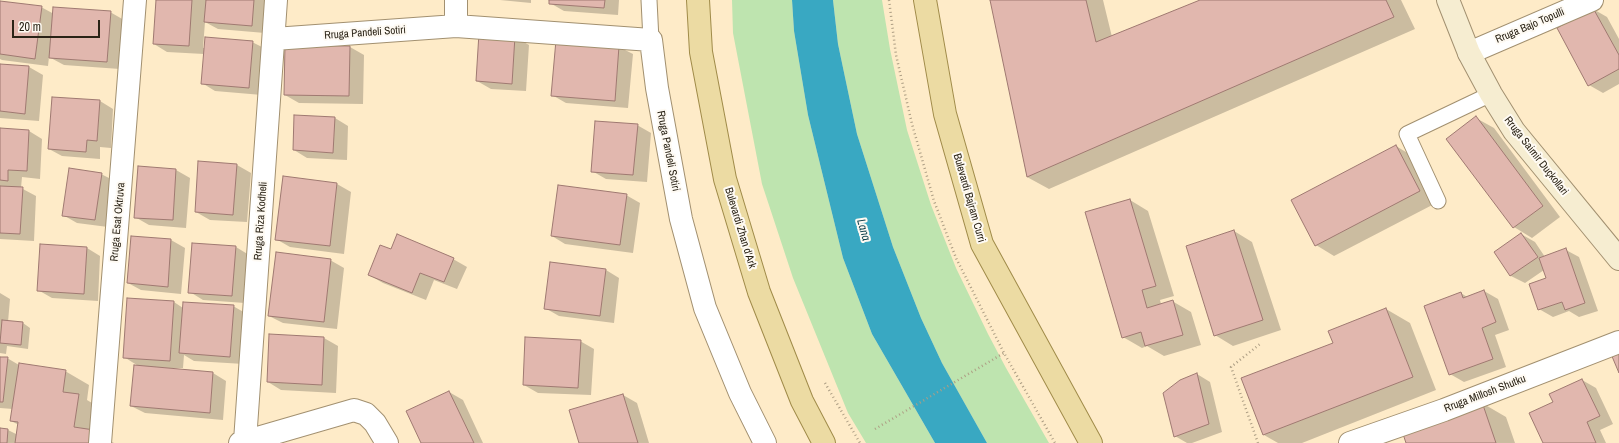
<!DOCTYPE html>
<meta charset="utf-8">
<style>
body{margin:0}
#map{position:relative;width:1619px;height:443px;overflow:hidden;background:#feebc8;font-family:"Archivo Narrow",sans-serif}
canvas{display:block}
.scale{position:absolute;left:12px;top:20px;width:88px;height:18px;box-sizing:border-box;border:2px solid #2a2316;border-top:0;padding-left:5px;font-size:12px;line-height:14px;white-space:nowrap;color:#2a2316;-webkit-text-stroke:3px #fefaf3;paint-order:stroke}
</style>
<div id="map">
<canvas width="1619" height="443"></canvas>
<div class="scale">20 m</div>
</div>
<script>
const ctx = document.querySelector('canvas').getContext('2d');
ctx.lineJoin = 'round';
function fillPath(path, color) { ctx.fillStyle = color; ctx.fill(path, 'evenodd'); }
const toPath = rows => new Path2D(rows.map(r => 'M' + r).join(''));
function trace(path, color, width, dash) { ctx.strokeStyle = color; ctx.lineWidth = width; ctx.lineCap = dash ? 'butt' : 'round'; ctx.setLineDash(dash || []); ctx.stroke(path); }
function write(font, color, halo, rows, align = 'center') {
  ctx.font = font + ' "Archivo Narrow",sans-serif'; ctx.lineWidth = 4; ctx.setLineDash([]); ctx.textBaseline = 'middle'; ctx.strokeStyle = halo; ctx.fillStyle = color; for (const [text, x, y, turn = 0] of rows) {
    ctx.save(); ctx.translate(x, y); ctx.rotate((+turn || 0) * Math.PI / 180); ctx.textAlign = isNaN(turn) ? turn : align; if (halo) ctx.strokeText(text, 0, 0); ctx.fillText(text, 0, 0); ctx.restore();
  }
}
fillPath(toPath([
 [732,0,792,0,794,31,808,115,843,258,872,334,935,443,866,443,848,413,793,278,762,184,733,33],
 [833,0,882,0,890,49,907,130,931,205,956,268,988,334,1006,368,1049,443,987,443,942,363,921,318,893,247,857,134,838,44]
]), '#bee4af');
fillPath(toPath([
 [792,0,833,0,838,44,857,134,893,247,921,318,942,363,987,443,935,443,872,334,843,258,808,115,794,31]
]), '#39a8c2');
fillPath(toPath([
 [157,0,268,0,265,33,218,29,205,22,203,48,252,42,266,49,262,95,215,91,202,83,204,54,167,52,154,44],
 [500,0,531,0,531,3],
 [550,0,619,0,618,15,564,11,550,3],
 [991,0,1103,0,1112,37,1202,0,1401,0,1415,29,1049,189,1027,177],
 [0,2,41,7,54,14,110,12,124,20,120,69,64,65,49,57,48,66,2,60,0,59],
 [1593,9,1607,17,1619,39,1619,84,1603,93,1589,85],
 [515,37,529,45,526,91,491,89,477,81],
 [350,47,364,55,363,104,299,103,285,95],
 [619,47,633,54,628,108,566,103,552,95],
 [0,65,29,67,43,75,39,121,0,118],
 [100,101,113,109,111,148,100,147,100,159,62,156,49,149],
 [335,118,348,126,347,160,307,158,294,150],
 [1476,118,1494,128,1560,217,1532,238,1514,227],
 [637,125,651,133,647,182,606,179,592,171],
 [0,129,29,131,42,139,40,179,22,177,21,188,36,196,34,241,0,239],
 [1396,146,1414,157,1438,202,1334,256,1316,245],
 [199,162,237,165,251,173,247,222,210,220,196,212],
 [139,167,176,170,190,178,186,228,149,225,135,217],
 [101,174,115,181,108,227,77,223,63,215],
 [283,178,337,184,351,192,344,254,290,247,276,239],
 [626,195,640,203,633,253,565,244,552,236],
 [1130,200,1148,211,1174,296,1160,300,1161,304,1172,301,1191,312,1201,345,1164,356,1147,346,1142,348,1123,337],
 [1234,231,1252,242,1281,330,1233,346,1215,335],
 [1521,234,1535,242,1545,257,1566,250,1579,257,1598,311,1579,317,1569,311,1553,317,1539,309,1547,278,1544,270,1525,283,1511,276,1495,252],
 [132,237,171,240,185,248,181,294,141,290,128,283],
 [236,247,249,255,245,303,203,300,190,292],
 [87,248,100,256,98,301,52,298,38,290],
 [391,250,453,259,467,267,457,289,434,280,426,300,383,283,369,275],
 [330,260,344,268,337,329,283,323,269,316],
 [606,270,619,278,614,323,559,316,545,308],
 [1484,291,1498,299,1509,330,1495,335,1506,367,1464,382,1450,374,1461,293,1467,297],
 [0,293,10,299,8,322,23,323,30,328,28,349,7,346,6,354,0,353],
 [174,302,183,308,233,306,247,314,244,364,194,361,184,355,183,368,170,368,170,369,213,373,226,381,223,420,145,413,131,406,140,367,124,357],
 [1386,309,1410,323,1436,390,1302,443,1278,443,1264,435,1243,379,1334,343],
 [270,335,324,338,338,346,336,393,281,390,268,382],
 [580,341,594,349,591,395,538,393,524,385],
 [0,358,7,358,19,365,65,371,89,385,87,400,102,409,98,434,114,443,0,443,0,429,8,430,18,435,19,425,11,421,13,409,0,408],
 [1197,374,1210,382,1222,432,1192,443,1187,443,1175,436],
 [1582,380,1596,388,1613,424,1600,430,1606,443,1544,443,1554,403],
 [449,392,463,400,483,443,422,443],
 [623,395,637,403,649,443,580,443],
 [1482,403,1506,417,1515,443,1407,443]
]), '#0003');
const building = toPath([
 [156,0,192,0,189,46,153,44,156,0],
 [206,0,254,0,252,26,204,22,206,0],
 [549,0,605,0,604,8,549,4,549,0],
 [990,0,1086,0,1096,42,1200,0,1386,0,1394,17,1027,177,990,0],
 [0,1,42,6,35,59,0,54,0,1],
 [53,7,111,11,107,62,49,58,53,7],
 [1593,8,1619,55,1619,69,1588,86,1557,28,1593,8],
 [479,33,515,36,512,84,476,81,479,33],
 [205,37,253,41,249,88,201,84,205,37],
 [556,40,619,46,615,101,551,96,556,40],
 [285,45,350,46,349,96,284,95,285,45],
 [0,64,29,66,25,114,0,111,0,64],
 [52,97,100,100,97,141,87,140,86,152,48,149,52,97],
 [294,115,335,117,333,153,293,150,294,115],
 [1476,116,1543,206,1513,228,1446,139,1476,116],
 [595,121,638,124,633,175,591,172,595,121],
 [0,128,29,130,27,171,8,170,8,181,0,180,0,128],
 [1396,145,1420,191,1315,246,1291,200,1396,145],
 [198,161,237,164,233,215,195,212,198,161],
 [138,166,176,169,173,220,134,218,138,166],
 [69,168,102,173,95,220,62,216,69,168],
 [283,176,337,183,330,246,275,240,283,176],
 [558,185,627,194,620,245,551,236,558,185],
 [0,186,23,187,20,234,0,233,0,186],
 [1130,199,1156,286,1142,290,1147,308,1173,300,1183,335,1145,346,1141,332,1122,338,1085,212,1130,199],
 [1234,230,1263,320,1214,336,1186,246,1234,230],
 [1521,233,1538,257,1510,276,1494,252,1521,233],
 [397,234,454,258,444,282,420,273,412,293,368,275,380,245,391,249,397,234],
 [131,236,171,239,168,287,127,283,131,236],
 [192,243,236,246,232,296,188,293,192,243],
 [40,244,87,247,84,294,37,291,40,244],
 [1566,248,1585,303,1565,310,1562,302,1538,310,1529,284,1546,278,1539,258,1566,248],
 [276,252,331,259,324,322,268,316,276,252],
 [550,262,606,269,600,316,544,309,550,262],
 [1484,290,1496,322,1482,328,1493,359,1449,375,1424,306,1461,292,1463,298,1484,290],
 [127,298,174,301,170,361,123,358,127,298],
 [183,302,234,305,230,357,179,353,183,302],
 [1386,308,1413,377,1263,435,1241,378,1333,343,1328,331,1386,308],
 [2,320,23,322,21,345,0,343,2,320],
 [269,334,324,337,322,385,267,382,269,334],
 [525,337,581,340,578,388,523,385,525,337],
 [1619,350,1619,373,1611,354,1619,350],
 [0,357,8,357,3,402,0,402,0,357],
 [19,363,66,370,63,392,79,394,74,427,94,430,92,443,15,443,18,422,10,421,19,363],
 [134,365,213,372,210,413,130,406,134,365],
 [1197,373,1209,424,1174,437,1163,393,1180,380,1197,373],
 [1582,379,1600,416,1587,422,1596,443,1543,443,1529,413,1553,402,1549,394,1582,379],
 [449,391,474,443,421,443,406,411,449,391],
 [623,394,638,443,579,443,569,410,623,394],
 [1482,402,1496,443,1406,443,1402,431,1482,402],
 [0,428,8,429,7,443,0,443,0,428]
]);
fillPath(building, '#e1b7ae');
trace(building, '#9f7971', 1);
const lane = toPath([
 [649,0,651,40],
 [1438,201,1407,134,1491,94]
]);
const street = toPath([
 [456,26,456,0],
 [274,39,456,26,651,40,657,88,681,219,705,308,740,393,765,443],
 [1469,53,1592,0],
 [245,441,276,0],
 [100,443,135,0],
 [240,443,354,410,366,414,375,423,387,443],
 [1350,443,1444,410,1619,342]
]);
const secondary = toPath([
 [1448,0,1469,53,1491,94,1514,131,1619,259]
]);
const primary = toPath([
 [698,0,701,52,725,179,759,292,802,401,824,443],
 [925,0,945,114,982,244,1091,443]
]);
trace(lane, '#a29070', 17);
trace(street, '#a29070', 24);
trace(secondary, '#a29070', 24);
trace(primary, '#a08b49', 24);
trace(toPath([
 [889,0,896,55,912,124,934,201,956,258,1004,353,1055,443],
 [825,383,860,443],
 [875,429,1004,353],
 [1258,443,1231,367,1260,344]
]), '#ad9e84', 2.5, [1, 3]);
trace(lane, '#fff', 15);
trace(street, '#fff', 22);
trace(secondary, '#f6edd1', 22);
trace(primary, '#ecdba3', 22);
write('11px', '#2a2316', '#fefaf3', [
 ["Rruga Bajo Topulli",1530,26,-23],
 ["Rruga Pandeli Sotiri",365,33,-4],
 ["Rruga Pandeli Sotiri",668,151,79],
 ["Rruga Saimir Duçkollari",1536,156,52],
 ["Bulevardi Bajram Curri",969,198,74],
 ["Rruga Riza Kodheli",261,221,-86],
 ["Rruga Esat Oktruva",118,222,-85],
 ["Bulevardi Zhan d'Ark",740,228,73],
 ["Rruga Millosh Shutku",1485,394,-21]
]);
write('italic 12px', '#13444f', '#fefaf3', [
 ["Lana",863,230,74]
]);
</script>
